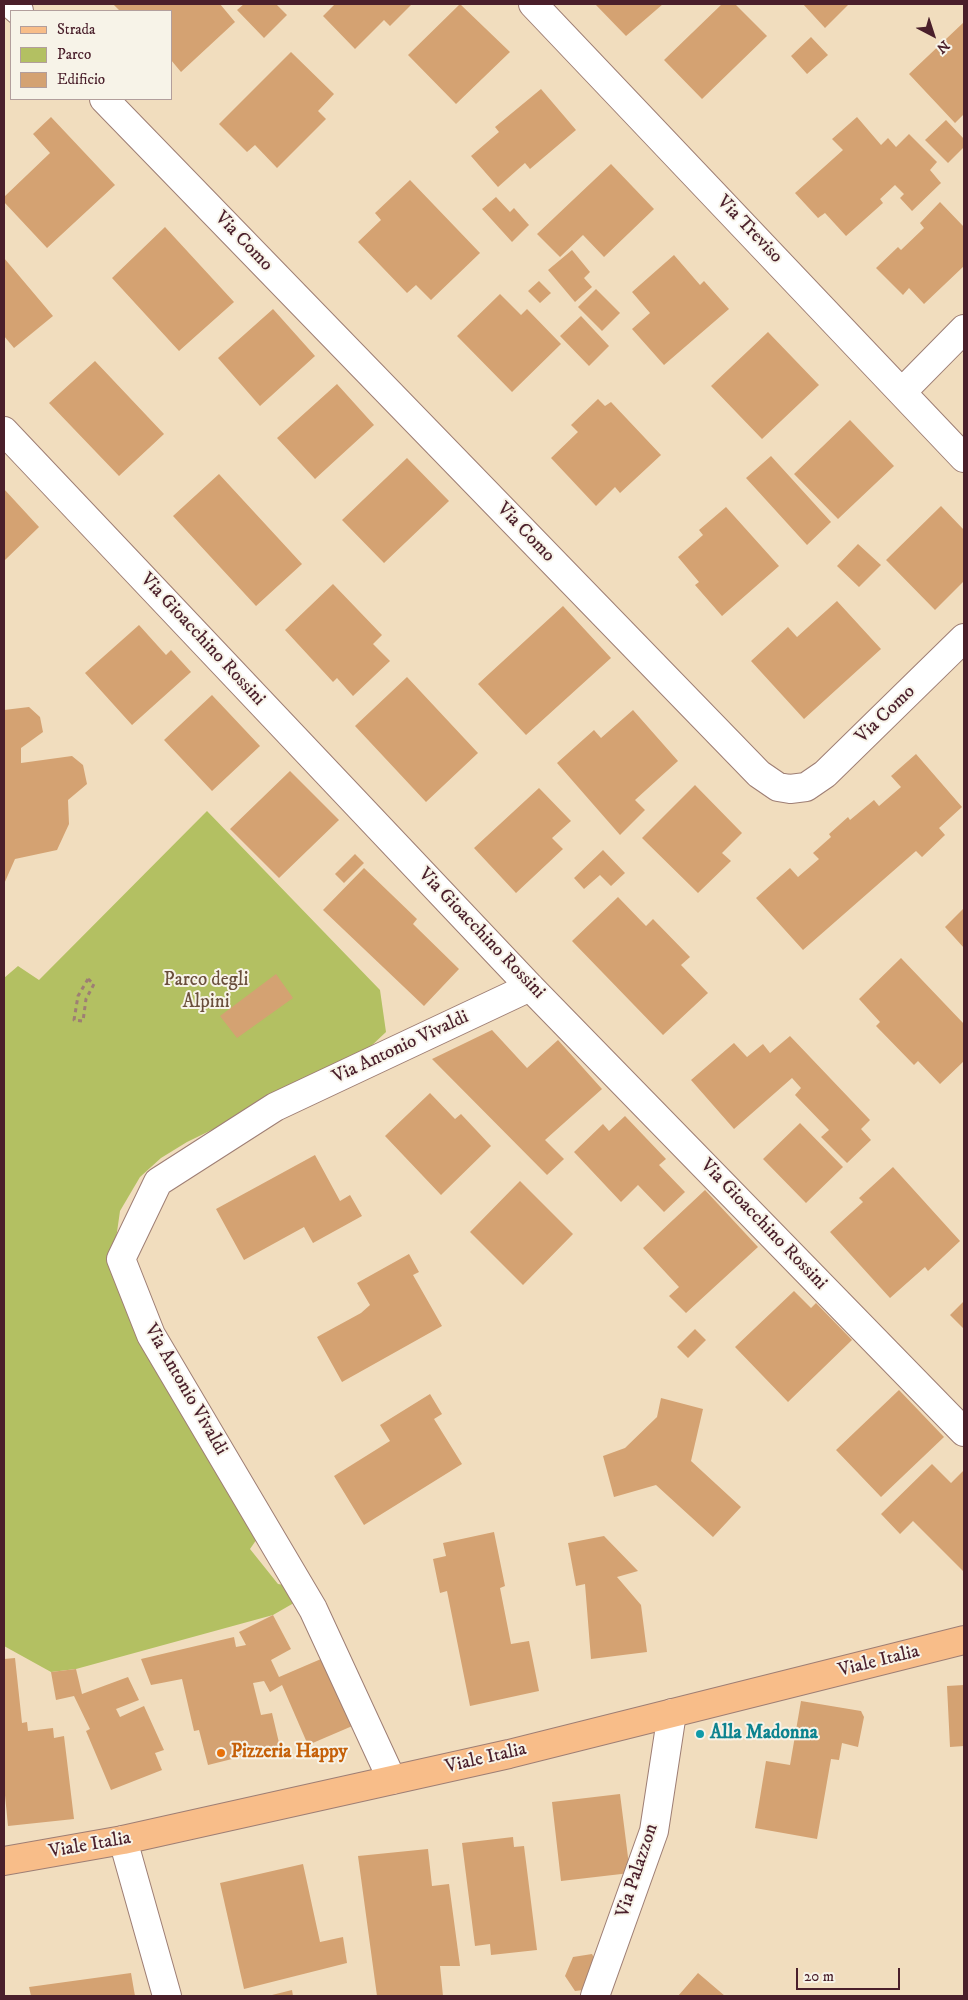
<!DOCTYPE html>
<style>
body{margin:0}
#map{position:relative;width:968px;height:2000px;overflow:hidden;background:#f1ddbe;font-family:"IM FELL DW Pica",serif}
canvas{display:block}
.frame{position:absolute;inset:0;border:5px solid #4a1f2b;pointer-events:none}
.legend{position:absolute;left:10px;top:10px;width:162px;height:90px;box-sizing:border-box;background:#f7f3e8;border:1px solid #b29e9c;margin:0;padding:6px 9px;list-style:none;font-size:15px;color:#4a1f2b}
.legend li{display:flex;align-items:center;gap:10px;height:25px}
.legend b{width:25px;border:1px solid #b29e9c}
.north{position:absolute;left:908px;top:10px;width:50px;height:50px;-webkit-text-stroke:4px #f7f3e8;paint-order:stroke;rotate:140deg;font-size:14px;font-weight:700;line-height:20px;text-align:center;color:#4a1f2b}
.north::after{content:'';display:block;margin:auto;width:18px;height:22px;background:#4a1f2b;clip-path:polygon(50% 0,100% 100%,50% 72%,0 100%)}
.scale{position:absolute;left:796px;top:1968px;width:104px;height:22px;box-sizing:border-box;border:2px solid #4a1f2b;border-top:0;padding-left:6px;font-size:15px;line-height:18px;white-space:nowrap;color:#4a1f2b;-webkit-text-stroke:4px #f7f3e8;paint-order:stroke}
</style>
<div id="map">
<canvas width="968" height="2000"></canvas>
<div class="frame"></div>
<ul class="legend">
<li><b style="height:6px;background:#f8bd89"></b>Strada</li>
<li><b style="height:14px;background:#b3c062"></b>Parco</li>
<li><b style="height:14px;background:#d4a272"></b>Edificio</li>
</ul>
<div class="north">N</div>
<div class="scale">20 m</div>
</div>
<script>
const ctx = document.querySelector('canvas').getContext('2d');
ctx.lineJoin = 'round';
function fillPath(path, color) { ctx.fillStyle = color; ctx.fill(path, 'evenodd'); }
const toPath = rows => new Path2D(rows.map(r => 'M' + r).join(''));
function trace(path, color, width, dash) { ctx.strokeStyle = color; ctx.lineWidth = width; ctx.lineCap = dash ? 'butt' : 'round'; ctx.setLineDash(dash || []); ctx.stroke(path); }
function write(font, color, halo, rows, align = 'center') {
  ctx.font = font + ' "IM FELL DW Pica",serif'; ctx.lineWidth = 4; ctx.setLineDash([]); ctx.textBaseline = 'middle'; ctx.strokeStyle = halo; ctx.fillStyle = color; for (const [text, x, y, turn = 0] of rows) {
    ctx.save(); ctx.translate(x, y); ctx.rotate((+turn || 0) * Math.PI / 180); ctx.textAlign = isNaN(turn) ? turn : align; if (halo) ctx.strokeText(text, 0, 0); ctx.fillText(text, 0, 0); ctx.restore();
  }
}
fillPath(toPath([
 [207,811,380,990,386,1032,368,1049,302,1086,187,1142,161,1158,140,1177,120,1211,115,1246,261,1533,250,1549,278,1584,298,1587,299,1600,273,1615,76,1669,51,1672,4,1646,4,978,18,966,39,980]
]), '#b3c062');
fillPath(toPath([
 [113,4,220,4,235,22,181,72,171,60,171,11,120,11],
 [244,4,276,4,287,15,264,38,237,10],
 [335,4,412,4,390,26,384,20,355,49,323,16],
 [460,4,510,52,456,104,408,55],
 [595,4,663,4,626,36],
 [722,4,735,4,767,36,702,99,664,60],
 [803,4,849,4,825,28],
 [964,22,964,114,955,123,909,74],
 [811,37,828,55,807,74,791,56],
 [291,52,334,94,318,111,326,119,277,168,255,145,247,152,219,124],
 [541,89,576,130,530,169,525,163,498,187,471,156,499,132,495,127],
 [51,117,115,185,47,248,4,202,4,197,50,153,33,134],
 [857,117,881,145,888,138,896,147,909,134,937,162,930,170,941,183,912,211,900,198,904,194,895,185,880,199,883,203,846,236,825,213,818,218,795,193,843,150,832,139],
 [946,120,964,139,964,147,948,163,925,140],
 [611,164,654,209,604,257,583,235,560,257,537,234],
 [410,180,480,253,431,300,416,285,407,293,358,242,381,220,375,213],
 [496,197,510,212,514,208,529,225,512,242,482,209],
 [940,202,964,227,964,266,924,304,909,288,903,295,876,268,898,247,901,250,924,228,920,223],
 [165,227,234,302,179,351,112,278],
 [572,250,590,272,584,278,592,287,575,302,548,270],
 [674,255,700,285,704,281,729,309,664,365,632,329,650,313,632,292],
 [4,258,53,316,14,348,4,336],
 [539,281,551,293,540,303,528,291],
 [596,289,620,313,602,331,578,307],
 [500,294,521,315,527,309,561,344,512,392,457,336],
 [273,309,315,356,260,406,218,358],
 [581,316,609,346,589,366,560,336],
 [768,332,819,385,762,439,711,386],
 [95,361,164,434,119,476,49,403],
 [337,384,374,425,315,479,277,438],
 [598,399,605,406,611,402,661,455,620,493,615,487,596,506,551,458,578,432,571,425],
 [850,420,894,466,838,519,794,474],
 [771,456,831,522,807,545,746,478],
 [407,458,449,501,384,563,342,520],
 [219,474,302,564,256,606,173,516],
 [4,489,39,527,4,561],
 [941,506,964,530,964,581,935,610,886,560],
 [726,507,779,566,722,616,695,585,699,582,678,557,703,535,699,530],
 [858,544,881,565,859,587,837,566],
 [333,584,382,635,373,644,390,661,353,696,337,678,333,682,285,630],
 [837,601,881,649,804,719,751,661,788,627,797,637],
 [563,606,611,658,526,735,478,684],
 [139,625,166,655,171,650,191,672,132,725,85,673],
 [407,677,478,753,426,802,355,726],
 [212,695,260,746,212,791,164,740],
 [29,707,40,717,43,732,21,748,21,763,72,756,83,765,87,784,68,800,69,824,57,850,15,859,4,884,4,710],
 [633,710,678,761,635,800,645,810,620,835,557,763,594,730,601,738],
 [916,754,962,807,939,828,945,835,922,857,916,851,803,950,756,898,790,868,798,877,819,859,813,853,831,837,829,834,848,817,850,820,874,800,879,806,901,787,891,776],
 [290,771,339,820,279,878,230,829],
 [695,785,742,833,722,853,731,861,698,893,642,838],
 [539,788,571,821,552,838,563,849,516,893,474,848],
 [603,850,625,873,611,886,600,875,584,889,574,878],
 [355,854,364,863,344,883,335,874],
 [364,868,417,919,413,924,459,969,424,1006,323,910],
 [618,897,646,926,653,919,690,957,681,965,708,993,663,1035,572,941],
 [964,908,964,948,945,927],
 [901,958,964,1024,964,1061,940,1084,918,1061,914,1065,876,1026,880,1022,859,999],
 [276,974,293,998,237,1038,220,1016],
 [492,1030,527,1068,558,1040,602,1089,545,1140,564,1159,547,1175,432,1059],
 [790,1036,870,1120,861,1129,871,1140,847,1163,821,1137,829,1130,795,1095,801,1088,792,1078,734,1129,691,1080,734,1043,747,1057,763,1044,770,1053],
 [430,1093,455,1119,461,1114,491,1146,441,1195,385,1136],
 [625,1116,666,1159,659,1165,685,1192,664,1212,638,1185,621,1202,574,1152,603,1124,609,1131],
 [800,1123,843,1167,806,1203,763,1159],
 [315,1155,340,1201,350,1195,362,1216,313,1243,304,1227,244,1260,216,1209],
 [893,1167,960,1241,928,1271,925,1267,890,1298,830,1232,863,1202,859,1198],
 [520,1181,573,1234,523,1285,470,1232],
 [705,1190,758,1247,686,1313,669,1296,679,1287,643,1248],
 [409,1254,419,1272,413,1275,442,1326,342,1382,317,1337,361,1313,370,1305,357,1283],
 [794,1291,811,1308,816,1303,852,1340,788,1402,735,1347],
 [964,1301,964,1329,950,1315],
 [695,1329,706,1340,688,1358,677,1347],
 [899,1390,944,1437,881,1497,836,1450],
 [430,1394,442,1414,434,1419,462,1464,364,1525,334,1476,390,1441,380,1425],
 [661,1398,703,1409,691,1461,741,1507,713,1537,656,1485,614,1497,603,1456,625,1448,657,1417],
 [932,1464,951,1483,964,1470,964,1572,913,1521,900,1534,881,1514],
 [494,1532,505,1586,500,1588,511,1644,529,1641,539,1691,470,1706,447,1591,440,1593,433,1559,446,1556,443,1543],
 [604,1536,638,1571,617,1577,641,1605,647,1652,591,1659,585,1584,576,1586,568,1543],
 [273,1615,291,1649,271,1660,279,1677,328,1656,357,1724,308,1745,282,1685,270,1692,264,1681,253,1683,261,1715,272,1713,280,1747,208,1765,199,1730,194,1731,182,1679,151,1685,141,1659,234,1637,236,1647,246,1645,239,1632],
 [15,1658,22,1723,27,1722,28,1731,53,1728,54,1738,64,1736,74,1819,8,1826,4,1785,4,1659],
 [76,1669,82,1694,128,1677,139,1700,116,1709,120,1717,144,1706,164,1750,155,1753,162,1770,111,1790,86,1731,90,1729,74,1696,56,1700,51,1672],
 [964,1685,964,1746,950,1747,947,1686],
 [801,1701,861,1711,864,1717,858,1747,842,1743,839,1760,831,1759,817,1839,755,1828,766,1761,790,1765],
 [620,1794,630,1873,561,1881,552,1802],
 [513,1837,514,1847,524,1846,537,1950,491,1955,490,1944,475,1946,462,1843],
 [428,1849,432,1886,449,1884,460,1966,440,1966,443,1996,377,1996,358,1856],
 [303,1864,320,1942,343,1937,347,1963,244,1989,220,1883],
 [592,1954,601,1971,592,1989,575,1991,565,1976,573,1957],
 [131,1973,135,1996,31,1996,29,1987],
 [698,1973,725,1996,678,1996],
 [292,1990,293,1996,268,1996]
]), '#d4a272');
const minor = toPath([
 [11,4,19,11],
 [533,4,964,458],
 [104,99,759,774,778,787,790,789,806,787,825,774,964,638],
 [903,391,964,329],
 [4,431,530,987,964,1432],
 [392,1780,313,1609,151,1335,121,1259,158,1182,275,1107,530,987],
 [123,1840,167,1996],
 [595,1996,654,1831,672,1713]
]);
const major = toPath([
 [4,1861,123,1840,509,1754,964,1640]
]);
trace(minor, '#9e7e74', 30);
trace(major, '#9e7e74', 30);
trace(toPath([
 [88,979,94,984,86,999,83,1021,74,1020,78,996,88,979]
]), '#9e7e74', 3, [4, 4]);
trace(minor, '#fff', 28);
trace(major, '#f8bd89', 28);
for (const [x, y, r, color] of [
 [700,1734,5,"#0f9aa8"],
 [221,1753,5,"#e8710a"]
]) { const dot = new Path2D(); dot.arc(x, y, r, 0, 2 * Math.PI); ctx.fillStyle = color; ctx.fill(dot); trace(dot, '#f7f3e8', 2); }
write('19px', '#4a1f2b', '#f7f3e8', [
 ["Via Treviso",749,230,46],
 ["Via Como",243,242,46],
 ["Via Como",525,533,46],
 ["Via Gioacchino Rossini",202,640,47],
 ["Via Como",886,715,-44],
 ["Via Gioacchino Rossini",481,934,46],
 ["Via Antonio Vivaldi",401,1048,-25],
 ["Via Gioacchino Rossini",763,1225,46],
 ["Via Antonio Vivaldi",185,1390,60],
 ["Viale Italia",879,1662,-14],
 ["Viale Italia",486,1759,-13],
 ["Viale Italia",90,1846,-10],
 ["Via Palazzon",638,1871,-72]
]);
write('19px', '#6a4f3c', '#f7f3e8', [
 ["Parco degli",206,981],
 ["Alpini",206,1003]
]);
write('bold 19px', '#0d838f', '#f7f3e8', [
 ["Alla Madonna",710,1734]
], 'left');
write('bold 19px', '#c56008', '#f7f3e8', [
 ["Pizzeria Happy",231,1753]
], 'left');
</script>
